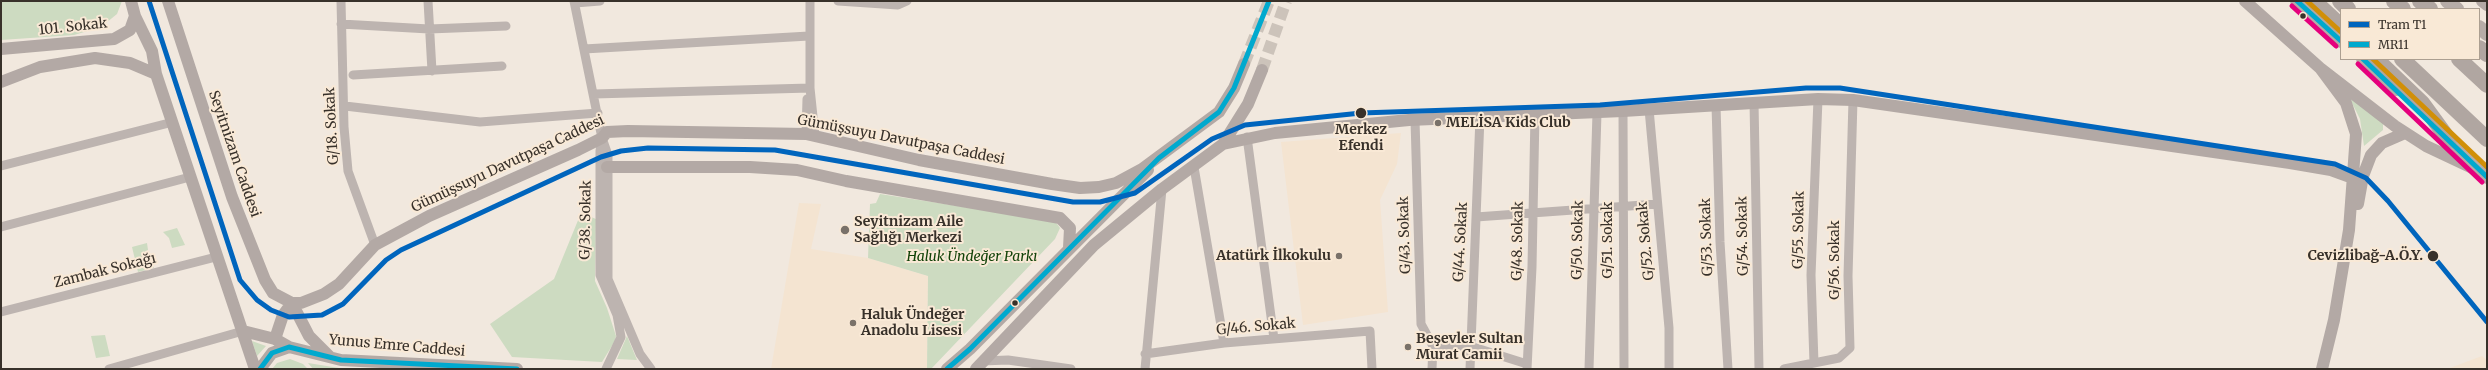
<!DOCTYPE html>
<meta charset="utf-8">
<style>
body{margin:0}
#map{position:relative;width:2488px;height:370px;overflow:hidden;background:#f1e8de;font-family:Merriweather,serif}
canvas{display:block}
.frame{position:absolute;inset:0;border:2px solid #38312a;pointer-events:none}
.legend{position:absolute;left:2340px;top:8px;width:140px;height:52px;box-sizing:border-box;background:#f9e9d6;border:1px solid #ac9f91;margin:0;padding:5px 7px;list-style:none;font-size:12px;color:#38312a}
.legend li{display:flex;align-items:center;gap:8px;height:20px}
.legend b{width:20px;border:1px solid #ac9f91}
</style>
<div id="map">
<canvas width="2488" height="370"></canvas>
<div class="frame"></div>
<ul class="legend">
<li><b style="height:5px;background:#0065bd"></b>Tram T1</li>
<li><b style="height:5px;background:#00a9ce"></b>MR11</li>
</ul>
</div>
<script>
const ctx = document.querySelector('canvas').getContext('2d');
ctx.lineJoin = 'round';
function fillPath(path, color) { ctx.fillStyle = color; ctx.fill(path, 'evenodd'); }
const toPath = rows => new Path2D(rows.map(r => 'M' + r).join(''));
function trace(path, color, width, dash) { ctx.strokeStyle = color; ctx.lineWidth = width; ctx.lineCap = dash ? 'butt' : 'round'; ctx.setLineDash(dash || []); ctx.stroke(path); }
function write(font, color, halo, rows, align = 'center') {
  ctx.font = font + ' Merriweather,serif'; ctx.lineWidth = 4; ctx.setLineDash([]); ctx.textBaseline = 'middle'; ctx.strokeStyle = halo; ctx.fillStyle = color; for (const [text, x, y, turn = 0] of rows) {
    ctx.save(); ctx.translate(x, y); ctx.rotate((+turn || 0) * Math.PI / 180); ctx.textAlign = isNaN(turn) ? turn : align; if (halo) ctx.strokeText(text, 0, 0); ctx.fillText(text, 0, 0); ctx.restore();
  }
}
fillPath(toPath([
 [1401,133,1397,164,1380,200,1388,312,1303,325,1281,142],
 [799,203,821,204,811,249,868,258,928,276,927,369,771,369],
 [2482,356,2487,360,2487,369,2447,369]
]), '#f4e4d1');
fillPath(toPath([
 [1,1,122,1,117,14,101,27,74,35,1,40],
 [2349,97,2383,123,2383,130,2364,146,2360,119],
 [880,194,1055,221,1060,228,1055,239,931,369,927,369,928,276,868,258,870,204,876,203],
 [581,213,596,219,595,281,607,308,616,336,615,341,602,362,512,357,490,324,554,279],
 [177,228,185,245,172,248,169,238,163,232],
 [147,243,148,250,143,254,147,262,151,262,154,268,138,272,132,247],
 [105,335,110,356,96,358,91,336],
 [627,336,637,360,617,359],
 [252,341,266,346,257,356],
 [290,359,303,364,308,369,272,369,277,363],
 [308,363,339,368,339,369,313,369]
]), '#cddbc1');
trace(toPath([
 [1244,64,1269,1],
 [1262,70,1286,1]
]), '#ccc3ba', 12, [12, 6]);
trace(toPath([
 [341,1,344,127,348,171,375,245],
 [428,1,432,71],
 [574,1,602,138,608,155,608,279,640,354,651,369],
 [810,1,810,88,815,136],
 [838,1,898,5,907,1],
 [575,3,600,1],
 [341,24,429,29,506,26],
 [584,49,809,36],
 [353,75,502,66],
 [594,94,810,88],
 [1754,102,1759,369],
 [1716,105,1720,242,1728,369],
 [345,106,480,122,598,113],
 [1649,109,1669,328,1669,369],
 [1623,111,1624,369],
 [1415,120,1421,324,1433,346],
 [806,134,807,99],
 [1247,137,1274,339],
 [602,138,600,151,600,275,617,315,621,337,606,369],
 [1,166,173,122],
 [1194,167,1224,343],
 [1476,217,1657,204],
 [1,227,190,177],
 [1,312,216,257],
 [1433,346,1470,346,1527,364],
 [1145,354,1224,343,1370,331,1372,369],
 [982,361,1008,360,1071,369],
 [1814,363,1811,275,1818,99],
 [109,369,243,331],
 [1145,369,1162,189],
 [1432,369,1433,346],
 [1470,369,1480,117],
 [1527,369,1532,267,1535,114],
 [1589,369,1597,113],
 [1784,369,1839,358,1850,348,1848,276,1853,100]
]), '#bdb4b0', 9);
trace(toPath([
 [131,1,135,16,152,51,156,74,255,369],
 [168,1,232,197,265,280,273,293,292,303,301,303,324,294,339,284,375,245,429,216,578,150,602,138,607,132,628,131,806,134,919,160,1052,184,1080,188,1099,187,1116,183,1142,169,1219,112,1234,88,1244,64],
 [2245,1,2320,68,2395,126,2426,146,2479,171],
 [2482,1,2487,5],
 [1,49,114,39,130,30,135,16],
 [2320,68,2346,103,2356,134,2349,230,2334,320,2322,369],
 [1,82,40,67,95,58,130,63,156,74],
 [1223,144,1275,133,1409,120,1623,111,1818,99,1853,100,2290,163,2331,170,2353,178,2363,176],
 [607,167,750,167,797,170,846,181,1060,218,1070,228,1069,248],
 [2358,204,2363,176,2371,155,2382,143,2405,133],
 [292,303,309,336,330,357],
 [243,331,275,339,289,347],
 [275,339,283,315,292,303],
 [260,369,272,353,289,347,341,360,517,369],
 [947,369,970,349,1148,170],
 [976,369,1094,245,1162,189,1223,144,1248,104,1262,70]
]), '#b3a9a5', 12);
trace(toPath([
 [2297,1,2341,41],
 [2447,1,2457,9],
 [2479,27,2487,34],
 [2363,59,2396,89],
 [2441,132,2487,177]
]), '#b6aca7', 14);
trace(toPath([
 [2314,1,2341,26],
 [2340,1,2348,9],
 [2394,1,2403,9],
 [2420,1,2430,9],
 [2479,48,2487,54],
 [2376,59,2422,103,2449,140],
 [2402,59,2487,139],
 [2459,59,2487,85]
]), '#b0a6a1', 16);
trace(toPath([
 [2297,1,2341,41],
 [2363,59,2487,177],
 [260,369,272,353,289,347,341,360,517,369],
 [947,369,970,349,1159,158,1219,112,1234,88,1269,1]
]), '#00a9ce', 5);
trace(toPath([
 [2292,6,2336,46],
 [2358,64,2482,182]
]), '#e5007d', 5);
trace(toPath([
 [2307,1,2341,32],
 [2373,59,2487,167]
]), '#d18f08', 5);
trace(toPath([
 [149,1,240,280,257,300,271,310,289,317,322,315,343,304,386,260,401,250,601,157,621,151,648,148,775,150,1073,202,1100,202,1135,193,1212,139,1245,125,1361,113,1600,105,1806,88,1840,88,2335,164,2366,178,2388,201,2487,322]
]), '#0065bd', 5);
for (const [x, y, r, color] of [
 [2303,16,3.5,"#38312a"],
 [1361,113,6,"#38312a"],
 [1438,123,4,"#797169"],
 [845,230,5,"#797169"],
 [1339,256,4,"#797169"],
 [2433,256,6,"#38312a"],
 [1015,303,3.5,"#38312a"],
 [853,323,4,"#797169"],
 [1408,347,4,"#797169"]
]) { const dot = new Path2D(); dot.arc(x, y, r, 0, 2 * Math.PI); ctx.fillStyle = color; ctx.fill(dot); trace(dot, '#f9e9d6', 1.5); }
write('14px', '#38312a', '#f9e9d6', [
 ["101. Sokak",73,27,-6],
 ["G/18. Sokak",332,126,-93],
 ["Gümüşsuyu Davutpaşa Caddesi",901,140,11],
 ["Seyitnizam Caddesi",234,154,71],
 ["Gümüşsuyu Davutpaşa Caddesi",508,164,-25],
 ["G/38. Sokak",586,220,-89],
 ["G/55. Sokak",1799,230,-89],
 ["G/43. Sokak",1405,235,-92],
 ["G/54. Sokak",1743,236,-91],
 ["G/53. Sokak",1707,237,-92],
 ["G/50. Sokak",1578,240,-89],
 ["G/51. Sokak",1608,240,-90],
 ["G/48. Sokak",1518,241,-89],
 ["G/52. Sokak",1646,241,-95],
 ["G/44. Sokak",1461,242,-87],
 ["G/56. Sokak",1835,260,-90],
 ["Zambak Sokağı",105,271,-14],
 ["G/46. Sokak",1256,327,-5],
 ["Yunus Emre Caddesi",397,346,5]
]);
write('bold 14px', '#38312a', '#f9e9d6', [
 ["MELİSA Kids Club",1446,123],
 ["Seyitnizam Aile",854,222],
 ["Sağlığı Merkezi",854,238],
 ["Atatürk İlkokulu",1331,256,"right"],
 ["Haluk Ündeğer",861,315],
 ["Anadolu Lisesi",861,331],
 ["Beşevler Sultan",1416,339],
 ["Murat Camii",1416,355]
], 'left');
write('bold 14px', '#38312a', '#f9e9d6', [
 ["Merkez",1361,130],
 ["Efendi",1361,146],
 ["Cevizlibağ-A.Ö.Y.",2423,256,"right"]
]);
write('italic 14px', '#114208', '#f9e9d6', [
 ["Haluk Ündeğer Parkı",972,257]
]);
</script>
